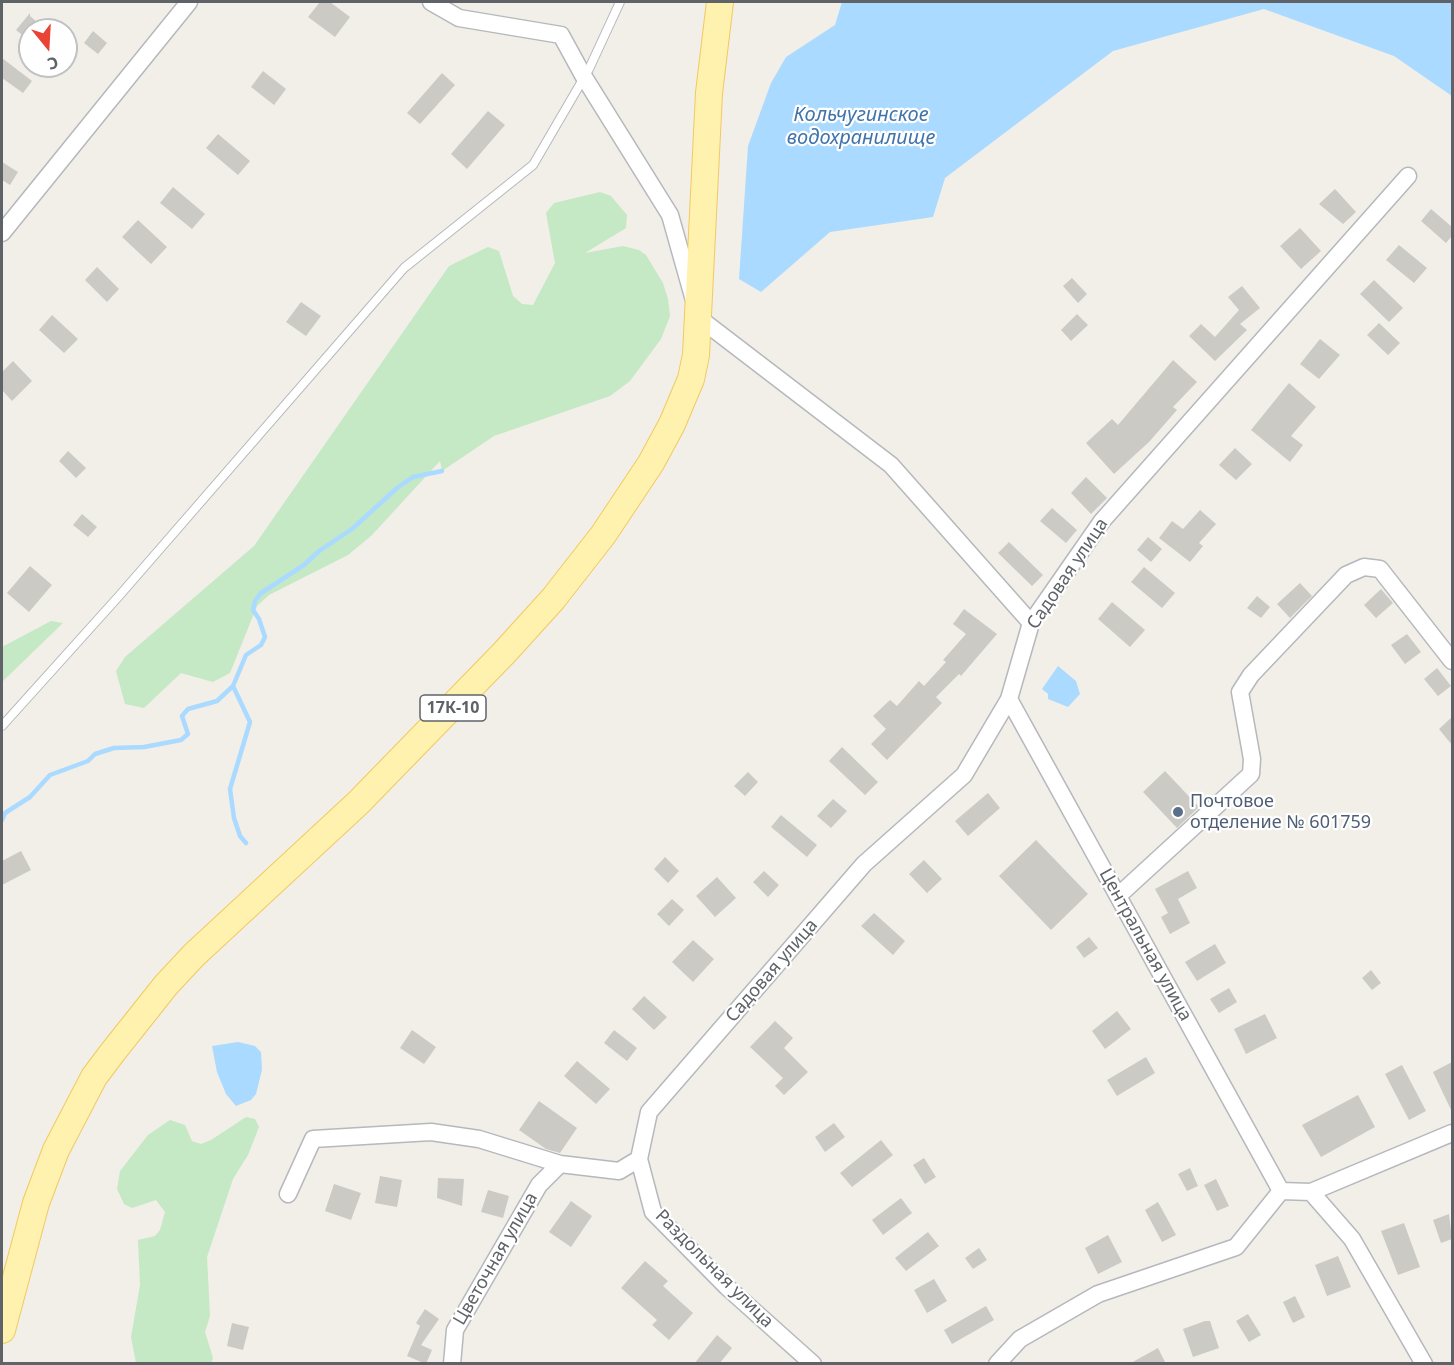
<!DOCTYPE html>
<meta charset="utf-8">
<style>
body{margin:0}
#map{position:relative;width:1454px;height:1365px;overflow:hidden;background:#f1efe8;font-family:"Noto Sans",sans-serif}
canvas{display:block}
.frame{position:absolute;inset:0;border:3px solid #5f6368;pointer-events:none}
.north{position:absolute;left:18px;top:18px;width:60px;height:60px;box-sizing:border-box;background:#fff;border:2px solid #bfc1c3;border-radius:50%;rotate:162deg;font-size:16px;font-weight:700;line-height:24px;text-align:center;color:#5f6368}
.north::after{content:'';display:block;margin:auto;width:21px;height:27px;background:#ea4335;clip-path:polygon(50% 0,100% 100%,50% 72%,0 100%)}
</style>
<div id="map">
<canvas width="1454" height="1365"></canvas>
<div class="frame"></div>
<div class="north">С</div>
</div>
<script>
const ctx = document.querySelector('canvas').getContext('2d');
ctx.lineJoin = 'round';
function fillPath(path, color) { ctx.fillStyle = color; ctx.fill(path, 'evenodd'); }
const toPath = rows => new Path2D(rows.map(r => 'M' + r).join(''));
function trace(path, color, width, dash) { ctx.strokeStyle = color; ctx.lineWidth = width; ctx.lineCap = dash ? 'butt' : 'round'; ctx.setLineDash(dash || []); ctx.stroke(path); }
function write(font, color, halo, rows, align = 'center') {
  ctx.font = font + ' "Noto Sans",sans-serif'; ctx.lineWidth = 4.5; ctx.setLineDash([]); ctx.textBaseline = 'middle'; ctx.strokeStyle = halo; ctx.fillStyle = color; for (const [text, x, y, turn = 0] of rows) {
    ctx.save(); ctx.translate(x, y); ctx.rotate((+turn || 0) * Math.PI / 180); ctx.textAlign = isNaN(turn) ? turn : align; if (halo) ctx.strokeText(text, 0, 0); ctx.fillText(text, 0, 0); ctx.restore();
  }
}
fillPath(toPath([
 [600,192,611,196,627,215,626,228,585,253,623,246,639,250,646,255,663,283,668,299,670,316,661,339,630,381,610,396,494,436,442,471,440,461,372,535,348,555,269,595,257,606,230,673,213,682,181,673,144,708,125,704,116,671,125,657,254,546,449,266,488,247,499,251,513,296,522,304,533,305,555,263,546,213,554,203],
 [51,621,63,623,2,682,2,647],
 [246,1117,255,1119,259,1127,248,1155,233,1179,207,1257,210,1316,205,1332,213,1358,211,1363,136,1363,131,1337,140,1285,138,1240,155,1236,160,1230,165,1212,156,1200,132,1208,124,1204,117,1189,120,1171,148,1135,170,1120,185,1125,192,1141,201,1144,211,1140]
]), '#c5e8c5');
fillPath(toPath([
 [842,2,1452,2,1452,96,1394,56,1264,9,1113,51,945,178,933,217,830,232,761,292,739,279,748,146,771,83,786,57,835,25],
 [1058,666,1076,681,1080,694,1068,707,1048,699,1048,694,1042,689],
 [238,1042,255,1046,261,1052,262,1070,256,1094,251,1100,236,1106,226,1094,217,1072,212,1046]
]), '#aadaff');
trace(toPath([
 [2,820,5,813,30,797,50,775,88,761,95,754,114,748,144,747,181,740,188,734,182,716,188,709,217,701,233,686],
 [246,843,240,836,234,818,230,789,250,722,233,686,246,655,261,645,265,637,259,619,253,610,255,601,261,593,304,565,319,551,352,529,397,488,413,477,442,471]
]), '#aadaff', 4.5);
fillPath(toPath([
 [320,2,330,2,350,17,335,37,308,17],
 [30,13,30,16,46,30,30,30,30,41,16,30],
 [93,31,107,43,98,54,84,43],
 [2,58,32,81,23,93,2,78],
 [263,71,286,89,274,105,251,87],
 [442,73,455,85,420,124,407,113],
 [488,111,505,125,467,169,451,154],
 [218,134,250,161,238,175,206,148],
 [2,162,18,172,10,185,2,180],
 [173,187,205,214,192,229,160,203],
 [1335,189,1356,212,1343,224,1319,204],
 [1431,209,1452,227,1452,236,1446,243,1421,221],
 [138,220,167,247,151,264,122,237],
 [1300,228,1321,251,1301,269,1280,246],
 [1399,245,1427,268,1414,283,1386,260],
 [97,267,119,289,107,302,85,280],
 [1072,278,1087,294,1078,303,1063,286],
 [1374,280,1403,308,1389,322,1360,294],
 [1242,286,1260,308,1240,324,1247,330,1215,361,1189,336,1201,324,1215,337,1239,310,1228,297],
 [301,302,321,316,306,336,286,322],
 [1077,314,1088,325,1071,341,1061,330],
 [52,315,78,339,64,353,39,330],
 [1379,323,1400,343,1388,355,1367,335],
 [1320,339,1340,355,1319,379,1300,364],
 [1173,360,1197,382,1173,407,1177,410,1149,442,1114,474,1086,443,1112,419,1118,425],
 [13,361,32,381,12,401,2,390,2,372],
 [1289,383,1316,407,1291,436,1303,445,1290,462,1251,430],
 [1235,448,1252,464,1236,480,1219,465],
 [68,451,86,468,76,478,59,461],
 [1086,477,1107,498,1091,514,1071,493],
 [1052,508,1077,530,1066,543,1040,521],
 [1200,510,1216,524,1199,543,1203,546,1190,562,1159,538,1172,521,1183,529],
 [82,514,97,527,88,537,73,525],
 [1148,537,1162,549,1151,562,1137,550],
 [1009,542,1043,575,1032,586,998,553],
 [30,566,52,585,29,612,7,593],
 [1144,567,1175,593,1162,608,1131,582],
 [1300,583,1312,596,1290,618,1277,604],
 [1381,589,1393,603,1376,618,1364,605],
 [1257,596,1270,607,1261,618,1247,608],
 [1112,602,1145,630,1130,647,1098,619],
 [964,609,997,634,961,676,959,674,936,697,942,703,887,760,871,744,886,729,873,716,890,700,897,706,919,681,924,686,946,662,943,660,966,634,953,624],
 [1407,634,1421,652,1405,664,1391,645],
 [1437,668,1451,686,1438,696,1424,679],
 [1452,717,1452,745,1439,729],
 [842,747,878,782,865,795,829,761],
 [1165,771,1199,807,1177,828,1143,792],
 [748,772,758,782,745,796,734,786],
 [988,793,1000,808,968,836,955,821],
 [833,799,847,811,831,828,817,816],
 [781,815,817,845,807,857,771,827],
 [1036,840,1088,894,1051,930,999,876],
 [21,851,31,870,2,885,2,861],
 [665,857,679,871,668,883,654,869],
 [924,860,942,879,927,893,909,874],
 [764,871,779,885,768,897,753,882],
 [1188,871,1197,888,1178,899,1190,923,1170,934,1161,917,1168,913,1155,889],
 [717,877,736,898,715,917,696,896],
 [672,899,684,910,669,926,657,914],
 [874,913,905,941,893,955,861,926],
 [1089,937,1098,948,1084,958,1076,947],
 [693,940,714,959,693,982,672,962],
 [1215,944,1226,963,1197,981,1185,962],
 [1371,970,1381,983,1372,990,1362,978],
 [1229,988,1237,1002,1219,1013,1210,999],
 [644,996,667,1017,654,1030,632,1009],
 [1117,1011,1131,1029,1105,1049,1092,1031],
 [1265,1014,1277,1038,1246,1054,1234,1029],
 [775,1021,793,1038,784,1048,808,1072,784,1095,775,1086,783,1078,750,1047],
 [412,1030,436,1047,424,1064,400,1048],
 [614,1030,637,1048,627,1061,604,1043],
 [1146,1057,1155,1073,1117,1096,1107,1080],
 [577,1061,610,1089,596,1104,564,1076],
 [1452,1062,1452,1112,1433,1072],
 [1402,1065,1426,1111,1409,1120,1385,1074],
 [1358,1095,1375,1127,1321,1157,1302,1125],
 [539,1101,577,1128,560,1153,546,1149,519,1130],
 [834,1123,845,1137,825,1152,815,1137],
 [881,1140,893,1155,852,1187,840,1173],
 [924,1158,936,1177,925,1184,913,1165],
 [1190,1168,1198,1186,1187,1191,1178,1174],
 [380,1176,402,1180,397,1207,375,1203],
 [438,1178,464,1179,462,1206,437,1198],
 [1216,1179,1229,1206,1217,1211,1204,1185],
 [334,1184,361,1193,351,1220,325,1211],
 [488,1190,509,1196,503,1218,481,1212],
 [901,1198,912,1213,883,1235,872,1220],
 [571,1201,592,1216,571,1247,549,1232],
 [1158,1202,1176,1235,1162,1242,1145,1210],
 [1449,1214,1452,1239,1441,1243,1433,1220],
 [1404,1223,1420,1267,1398,1275,1381,1231],
 [928,1232,939,1246,906,1271,895,1258],
 [1108,1235,1122,1262,1098,1274,1085,1248],
 [979,1248,987,1260,973,1269,965,1258],
 [1338,1256,1351,1287,1327,1296,1315,1265],
 [645,1261,668,1281,663,1286,693,1313,669,1340,652,1325,657,1320,621,1288],
 [934,1279,947,1301,927,1313,914,1290],
 [1295,1296,1305,1317,1293,1323,1283,1302],
 [986,1306,994,1320,952,1344,944,1330],
 [425,1309,439,1319,421,1345,432,1350,426,1364,407,1356,420,1326,416,1323],
 [1248,1314,1261,1335,1249,1342,1236,1321],
 [1205,1321,1210,1321,1219,1348,1193,1357,1183,1329],
 [232,1323,249,1327,243,1350,227,1346],
 [717,1335,732,1348,719,1364,694,1364],
 [1158,1348,1166,1364,1129,1364]
]), '#cccac5');
const lane = toPath([
 [2,726,119,596,404,268,533,165,589,69,620,2]
]);
const street = toPath([
 [431,2,459,18,561,35,584,77,670,215,699,318,891,465,1031,623],
 [2,233,189,2],
 [1009,699,1281,1191],
 [1118,896,1251,774,1252,759,1240,692,1251,675,1346,575,1364,567,1380,569,1452,661],
 [1311,1192,1352,1239,1424,1364],
 [288,1194,313,1139,431,1132,479,1139,560,1164,619,1171,639,1159],
 [452,1364,455,1330,539,1185,560,1164],
 [813,1364,727,1287,653,1212,639,1159,649,1112,864,864,964,775,1009,699,1031,623,1102,521,1408,176],
 [997,1364,1020,1339,1098,1294,1236,1247,1281,1191,1311,1192,1452,1133]
]);
const primary = toPath([
 [2,1330,36,1203,56,1150,94,1077,112,1053,166,985,194,955,358,803,504,653,553,599,603,535,651,463,672,424,691,379,696,355,709,93,720,2]
]);
trace(lane, '#b5b8bc', 10);
trace(street, '#b5b8bc', 19);
trace(primary, '#f2c960', 28);
trace(lane, '#fff', 8);
trace(street, '#fff', 16);
trace(primary, '#fff2af', 26);
for (const [x, y, r, color] of [
 [1178,812,6,"#5c6f8a"]
]) { const dot = new Path2D(); dot.arc(x, y, r, 0, 2 * Math.PI); ctx.fillStyle = color; ctx.fill(dot); trace(dot, '#fff', 2); }
for (const [x, y, w] of [
 [453,708,66]
]) { const box = new Path2D(); box.roundRect(x - w / 2, y - 13, w, 26, 4.5); ctx.fillStyle = '#fff'; ctx.fill(box); trace(box, '#5f6368', 1.5); }
write('bold 16px', '#5f6368', null, [
 ["17К-10",453,708]
]);
write('18px', '#5f6368', '#fff', [
 ["Садовая улица",1068,574,-56],
 ["Центральная улица",1145,945,61],
 ["Садовая улица",772,971,-49],
 ["Цветочная улица",496,1259,-60],
 ["Раздольная улица",714,1269,45]
]);
write('18px', '#4e5e75', '#fff', [
 ["Почтовое",1190,802],
 ["отделение № 601759",1190,823]
], 'left');
write('italic 20px', '#4174aa', '#fff', [
 ["Кольчугинское",861,115],
 ["водохранилище",861,138]
]);
</script>
